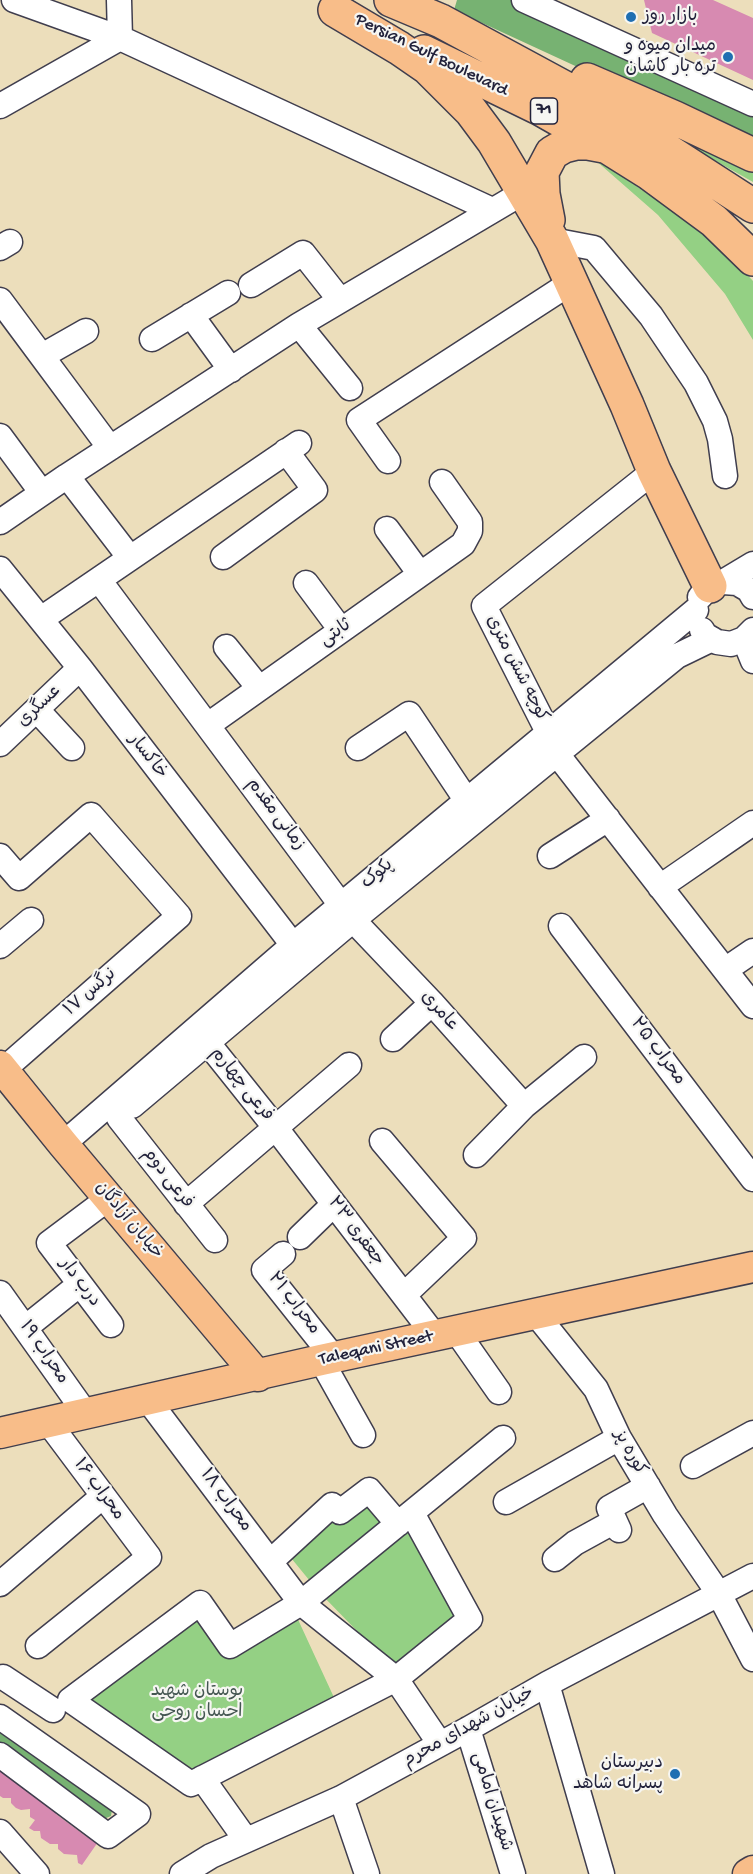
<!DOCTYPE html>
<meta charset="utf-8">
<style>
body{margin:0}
canvas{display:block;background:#ecdebb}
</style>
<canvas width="753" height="1874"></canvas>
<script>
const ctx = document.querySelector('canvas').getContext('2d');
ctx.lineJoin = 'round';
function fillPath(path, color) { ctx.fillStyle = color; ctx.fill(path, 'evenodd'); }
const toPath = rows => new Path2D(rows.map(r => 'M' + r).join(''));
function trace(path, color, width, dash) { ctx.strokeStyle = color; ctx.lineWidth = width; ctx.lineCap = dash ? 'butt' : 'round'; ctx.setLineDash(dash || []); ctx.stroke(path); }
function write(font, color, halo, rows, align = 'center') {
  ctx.font = font + ' "Gochi Hand","Playpen Sans Arabic",sans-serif'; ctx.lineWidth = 4.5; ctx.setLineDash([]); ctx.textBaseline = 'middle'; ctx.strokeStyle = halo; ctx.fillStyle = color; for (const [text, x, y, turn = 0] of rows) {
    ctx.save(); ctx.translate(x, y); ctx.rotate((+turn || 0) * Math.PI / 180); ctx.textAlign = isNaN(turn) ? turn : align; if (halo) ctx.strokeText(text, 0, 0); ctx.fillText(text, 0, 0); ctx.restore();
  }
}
fillPath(toPath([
 [617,105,753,165,753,182],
 [586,152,704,232,730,256,753,281,753,340,725,294,658,215],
 [367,1496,388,1521,314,1586,287,1553],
 [408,1528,459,1617,393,1668,322,1595],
 [295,1613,337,1704,195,1774,90,1699,196,1617,231,1653]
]), '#94d084');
fillPath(toPath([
 [457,0,512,0,753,109,753,148,454,10],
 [0,1726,112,1810,111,1816,104,1819,0,1745]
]), '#77b272');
fillPath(toPath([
 [644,0,713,0,753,18,753,80,652,33],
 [0,1760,56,1812,56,1814,87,1837,90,1837,98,1842,82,1865,78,1863,77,1855,64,1854,58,1849,58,1844,50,1844,41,1838,40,1831,34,1831,29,1828,35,1820,30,1817,30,1809,21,1810,16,1808,11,1803,11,1798,3,1798,0,1796]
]), '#d78ab1');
const minor = toPath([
 [14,0,120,38,492,210],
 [524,0,753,104],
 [0,106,120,38,119,0],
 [552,240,594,248,651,316,696,383,715,421,720,439,725,476],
 [0,248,10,242],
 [251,285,303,253,340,300],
 [0,300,110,448],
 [191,315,231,370],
 [299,325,350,388],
 [152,339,228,293],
 [42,356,86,331],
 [0,436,42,493],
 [388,461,359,420,572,282],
 [67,476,130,558],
 [0,522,67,476,299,325,524,192],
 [387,529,420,574],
 [223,557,315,490,286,451],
 [0,569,80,668,293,945],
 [99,580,341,905],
 [723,582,753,564],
 [306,583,341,630],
 [700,597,710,586,723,582,737,583,749,590,753,597],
 [41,619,299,443],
 [702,630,705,635,717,642,731,644,744,639,753,630],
 [744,639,753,661],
 [226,647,259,688],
 [37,710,72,748],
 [208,725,463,544,470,531,470,522,442,482],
 [548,732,484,606,654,471],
 [0,744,80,668],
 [358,748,409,714,467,801],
 [557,754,753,1006],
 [0,856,19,878,91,815,179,916,3,1070],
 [550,856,608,819],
 [660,887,753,823],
 [353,920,432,1003,524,1106],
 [561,926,753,1179],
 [0,946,31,920],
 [725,970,753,951],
 [393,1039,432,1003],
 [207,1042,275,1127,435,1336],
 [132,1106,353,920,677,656,712,639],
 [119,1118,215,1240],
 [382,1141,464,1238,404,1295],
 [63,1144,293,945,696,610],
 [476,1155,524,1106,584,1057],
 [109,1198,49,1243,111,1325],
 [186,1204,349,1065],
 [300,1237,334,1204],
 [283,1254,264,1270,334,1358],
 [0,1293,86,1414],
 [536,1314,596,1389,619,1438,665,1515,719,1594,753,1659],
 [25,1328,80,1284],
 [457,1332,499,1392],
 [321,1360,363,1435],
 [148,1400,301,1603,396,1679,470,1619,412,1513],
 [693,1466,753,1433],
 [506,1502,619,1438],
 [619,1530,609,1508,648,1486],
 [555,1559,575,1543,615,1521],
 [270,1562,332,1505,340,1512,369,1490,398,1524],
 [0,1584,103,1496],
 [38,1646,149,1557,48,1422],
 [3,1677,53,1710],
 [547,1684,602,1874],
 [0,1717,138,1814,108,1836,0,1755],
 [468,1729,513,1874],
 [440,1744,396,1679,191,1784,70,1700,200,1603,230,1646,301,1603,503,1438],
 [202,1778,246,1840],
 [341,1798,367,1874],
 [0,1832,37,1874],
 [182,1874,211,1856,341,1798,468,1729,547,1684,753,1576]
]);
const major = toPath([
 [0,1066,63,1144,258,1376],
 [0,1433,321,1360,753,1267],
 [748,1874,753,1871]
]);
const highway = toPath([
 [391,0,441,21,600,107,753,206],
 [335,10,399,48,428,68,471,111,494,142,552,240,627,405,654,471,710,586],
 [424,52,541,109,606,146,649,173,714,221,753,259],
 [587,80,675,118,753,155],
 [548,220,543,194,542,172,552,153,564,146,576,143,588,143,604,146]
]);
trace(minor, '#403e4e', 27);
trace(major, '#403e4e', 33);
trace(highway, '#403e4e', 36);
trace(minor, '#fff', 24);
trace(major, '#f8bd89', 30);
trace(highway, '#f8bd89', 33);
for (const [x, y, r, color] of [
 [631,17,6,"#1f6fb2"],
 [728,57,6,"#1f6fb2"],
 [675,1774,6,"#1f6fb2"]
]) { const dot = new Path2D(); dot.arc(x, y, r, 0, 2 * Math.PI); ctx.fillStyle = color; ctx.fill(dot); trace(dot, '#f6f6f2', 2); }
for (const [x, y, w] of [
 [544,111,27]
]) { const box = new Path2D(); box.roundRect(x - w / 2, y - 13, w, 26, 4.5); ctx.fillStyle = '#f6f6f2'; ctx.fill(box); trace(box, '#22223b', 1.5); }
write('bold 16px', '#22223b', null, [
 ["71",544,111]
]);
write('18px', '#22223b', '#f6f6f2', [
 ["بازار روز",643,17,"left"],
 ["میدان میوه و",716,47],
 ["تره بار کاشان",716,68],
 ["دبیرستان",663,1764],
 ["پسرانه شاهد",663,1785]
], 'right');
write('18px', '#22223b', '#f6f6f2', [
 ["Persian Gulf Boulevard",431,56,26],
 ["ثابتی",336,634,-35],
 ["کوچه شش متری",516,669,63],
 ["عسگری",40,707,-44],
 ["خاکسار",147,757,52],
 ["زمانی مقدم",275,815,53],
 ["پکوک",378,875,-40],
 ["نرگس ۱۷",91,993,-41],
 ["عامری",439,1012,48],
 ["محراب ۲۵",657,1052,53],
 ["فرعی چهارم",241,1085,51],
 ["فرعی دوم",167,1179,52],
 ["خیابان آزادگان",128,1221,50],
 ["جعفری ۲۳",355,1232,53],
 ["درب دار",79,1283,53],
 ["محراب ۲۱",293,1304,52],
 ["Taleqani Street",376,1349,-12],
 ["محراب ۱۹",43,1353,55],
 ["کوره پز",629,1453,61],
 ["محراب ۱۶",98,1490,53],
 ["محراب ۱۸",225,1501,53],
 ["خیابان شهدای محرم",469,1728,-29],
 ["شهیدان امامی",491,1802,73]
]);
write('18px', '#445651', '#f6f6f2', [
 ["بوستان شهید",197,1692],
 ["احسان روحی",197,1713]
]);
</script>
